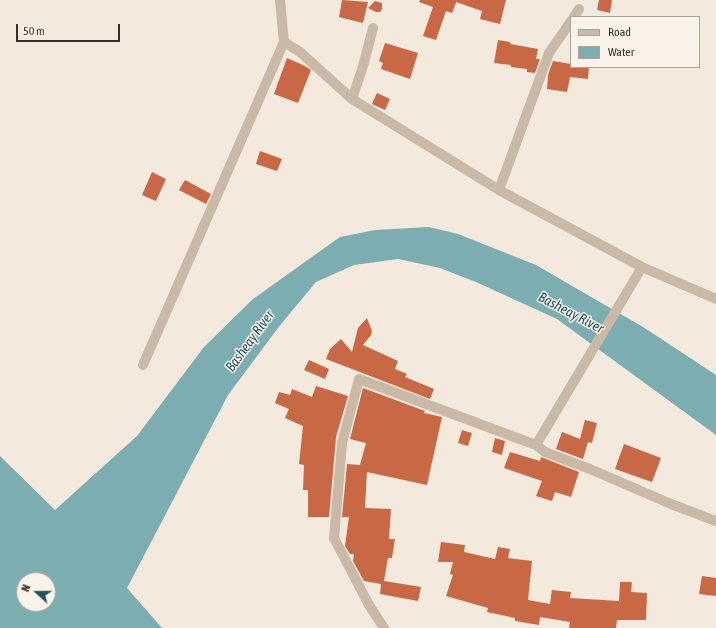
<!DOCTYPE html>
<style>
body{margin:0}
#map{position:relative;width:716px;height:628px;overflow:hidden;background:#f3e9dd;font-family:"Asap Condensed",sans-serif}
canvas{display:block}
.legend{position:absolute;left:570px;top:16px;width:130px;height:52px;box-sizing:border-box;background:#faf3e9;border:1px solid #aca49c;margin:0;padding:5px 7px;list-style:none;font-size:12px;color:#382e28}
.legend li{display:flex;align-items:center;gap:8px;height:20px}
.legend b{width:20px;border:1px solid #aca49c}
.north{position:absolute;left:16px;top:572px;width:40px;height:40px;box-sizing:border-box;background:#faf3e9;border:1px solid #aca49c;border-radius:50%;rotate:291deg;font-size:11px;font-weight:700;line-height:16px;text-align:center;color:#382e28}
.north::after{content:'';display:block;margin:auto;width:14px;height:18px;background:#1d555b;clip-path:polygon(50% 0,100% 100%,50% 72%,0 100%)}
.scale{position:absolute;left:16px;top:24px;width:104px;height:18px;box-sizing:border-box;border:2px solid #382e28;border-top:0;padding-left:5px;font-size:12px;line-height:14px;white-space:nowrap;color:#382e28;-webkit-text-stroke:3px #faf3e9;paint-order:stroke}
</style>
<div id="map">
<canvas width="716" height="628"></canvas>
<ul class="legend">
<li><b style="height:5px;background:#cbb9a8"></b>Road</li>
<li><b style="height:11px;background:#7badb1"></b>Water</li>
</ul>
<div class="north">N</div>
<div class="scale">50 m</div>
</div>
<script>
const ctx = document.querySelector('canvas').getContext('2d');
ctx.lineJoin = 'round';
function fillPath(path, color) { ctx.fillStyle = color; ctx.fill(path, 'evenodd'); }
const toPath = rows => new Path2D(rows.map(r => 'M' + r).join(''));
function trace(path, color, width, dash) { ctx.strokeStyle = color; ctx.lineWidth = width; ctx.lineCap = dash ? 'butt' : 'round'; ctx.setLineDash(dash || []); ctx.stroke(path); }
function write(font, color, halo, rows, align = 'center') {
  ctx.font = font + ' "Asap Condensed",sans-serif'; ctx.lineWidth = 3; ctx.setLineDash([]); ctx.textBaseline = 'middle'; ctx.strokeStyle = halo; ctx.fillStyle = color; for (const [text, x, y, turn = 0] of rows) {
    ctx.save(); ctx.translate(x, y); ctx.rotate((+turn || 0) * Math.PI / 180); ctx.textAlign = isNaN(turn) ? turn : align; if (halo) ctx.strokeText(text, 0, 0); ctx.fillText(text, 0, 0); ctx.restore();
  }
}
fillPath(toPath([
 [429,227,458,234,536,265,643,327,716,375,716,435,557,319,476,282,440,268,398,259,354,265,316,282,281,324,228,395,127,588,162,628,0,628,0,456,55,510,137,436,204,347,253,299,340,237,375,230],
 [24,580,48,580,48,604,24,604]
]), '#7badb1');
fillPath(toPath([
 [342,0,368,2,363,23,339,17],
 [420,0,457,0,452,13,446,11,436,40,423,36,433,7,419,2],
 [457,0,506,0,500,24,480,19,482,11,456,2],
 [599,0,612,0,610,13,597,10],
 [375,1,382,3,382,9,380,12,376,12,368,8],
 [498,40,510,42,510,44,538,49,536,59,540,59,535,73,527,72,527,69,511,67,511,65,494,63],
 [385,43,418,53,410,79,381,69,383,63,379,61],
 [287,58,305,66,311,70,298,103,274,94],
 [553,61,571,64,571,67,589,67,588,79,570,77,567,92,547,89,548,75],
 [377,93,390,99,385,110,372,104],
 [260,151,282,159,277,171,256,164],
 [152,172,166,179,156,201,142,195],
 [185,180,211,194,206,204,179,190],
 [367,318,372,331,371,335,363,345,398,361,395,369,407,374,405,377,434,389,430,399,326,359,330,349,341,339,352,352,358,328],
 [309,360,329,369,325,379,304,370],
 [316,386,348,396,336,437,329,517,308,517,308,490,303,490,304,465,299,464,303,426,285,418,289,409,275,403,279,392,290,395,292,389,312,397],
 [363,388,425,411,424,413,442,417,427,485,367,472,365,508,391,509,389,539,395,539,392,558,388,558,384,581,421,587,418,601,380,594,381,584,364,581,353,561,354,554,350,554,345,546,349,517,342,517,347,464,360,465,366,443,350,439],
 [585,420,597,423,592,443,588,442,583,459,556,449,562,432,580,439],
 [462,430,472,433,468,446,458,443],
 [495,438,505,441,502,455,492,452],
 [624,444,661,458,652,482,615,469],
 [510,452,540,461,541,457,579,472,571,497,555,492,552,501,536,496,542,481,504,468],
 [441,542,465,545,464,552,495,559,498,547,510,549,508,558,532,561,528,600,550,604,552,590,571,592,570,598,619,601,620,582,632,582,631,592,647,593,646,620,617,620,616,628,569,628,570,622,540,617,539,625,515,621,515,618,487,612,488,608,446,596,453,575,450,574,453,562,438,562],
 [702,576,716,578,716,596,699,594]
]), '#c86845');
trace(toPath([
 [280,0,284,42,300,52,352,99,499,190,642,267,716,299],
 [574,17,579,9],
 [352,99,363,66,373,28],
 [499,190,549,53,571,21],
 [642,267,536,445,545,452,590,469,671,504,716,521],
 [143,365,284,42],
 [384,628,369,605,334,538,342,443,359,379,536,445]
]), '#cbb9a8', 10);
write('italic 14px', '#1d555b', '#faf3e9', [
 ["Basheay River",571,313,28],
 ["Basheay River",250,341,-54]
]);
</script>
